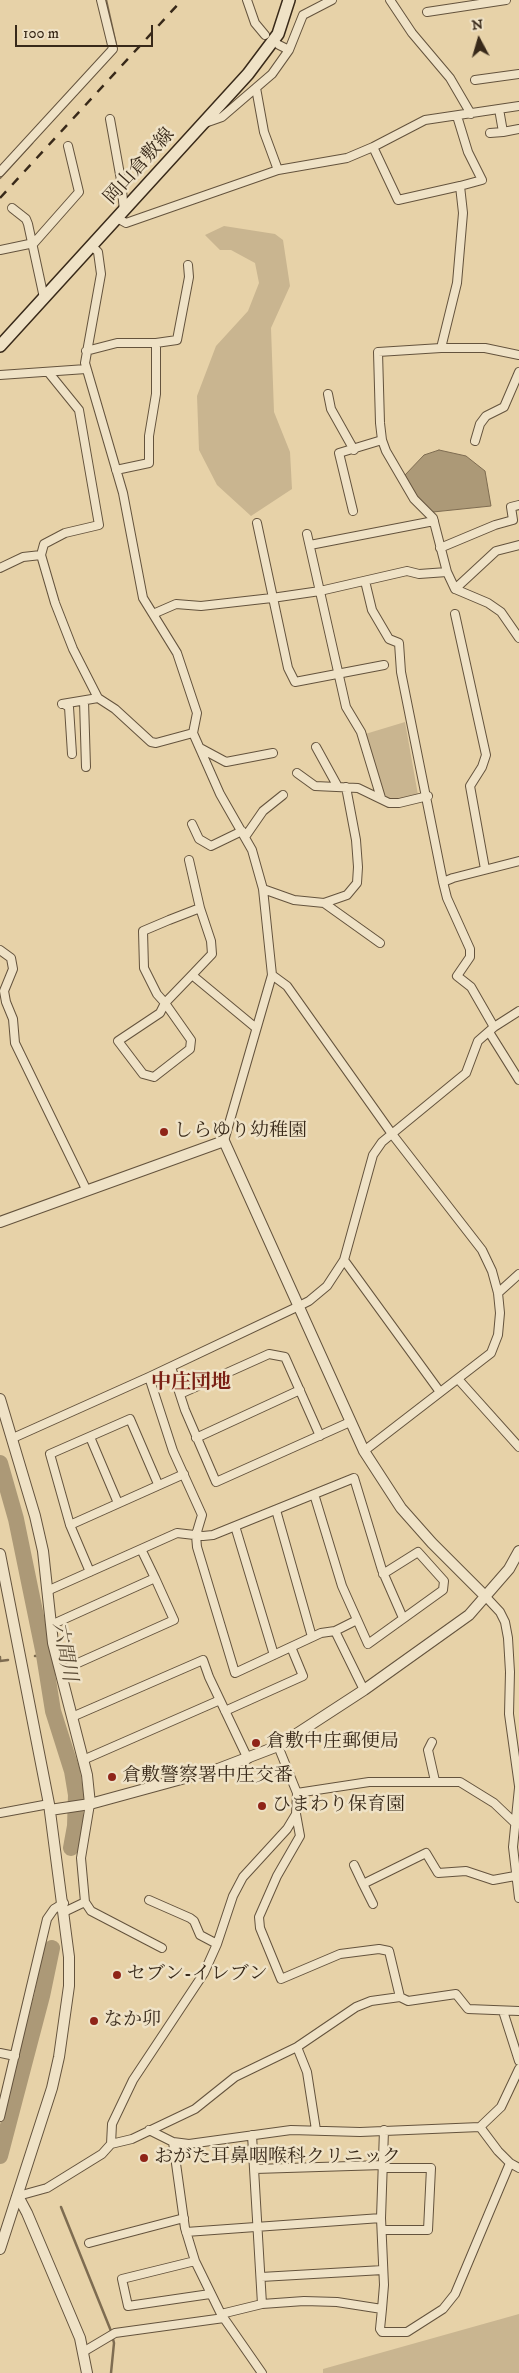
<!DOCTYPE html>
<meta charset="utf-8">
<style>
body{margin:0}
#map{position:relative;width:519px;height:2373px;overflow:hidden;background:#e7d2a8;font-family:"IM FELL DW Pica",serif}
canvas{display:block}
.north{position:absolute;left:454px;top:15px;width:50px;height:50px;-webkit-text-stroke:4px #efe2c6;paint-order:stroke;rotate:354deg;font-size:14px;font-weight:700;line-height:20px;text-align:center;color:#382919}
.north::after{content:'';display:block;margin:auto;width:18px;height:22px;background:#382919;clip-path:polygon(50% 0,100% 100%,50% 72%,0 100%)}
.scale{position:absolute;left:15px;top:25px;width:138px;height:22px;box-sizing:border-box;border:2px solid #382919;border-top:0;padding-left:6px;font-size:15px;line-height:18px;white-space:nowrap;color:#382919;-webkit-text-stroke:4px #efe2c6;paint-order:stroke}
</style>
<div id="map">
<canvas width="519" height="2373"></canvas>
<div class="north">N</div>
<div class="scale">100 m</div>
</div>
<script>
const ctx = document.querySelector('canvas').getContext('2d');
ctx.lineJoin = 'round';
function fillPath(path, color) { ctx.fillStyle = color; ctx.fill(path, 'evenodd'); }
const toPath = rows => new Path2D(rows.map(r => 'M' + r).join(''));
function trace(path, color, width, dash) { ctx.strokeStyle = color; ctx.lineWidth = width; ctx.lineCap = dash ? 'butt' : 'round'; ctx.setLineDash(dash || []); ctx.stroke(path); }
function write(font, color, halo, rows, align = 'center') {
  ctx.font = font + ' "IM FELL DW Pica","Noto Serif JP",serif'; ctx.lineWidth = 5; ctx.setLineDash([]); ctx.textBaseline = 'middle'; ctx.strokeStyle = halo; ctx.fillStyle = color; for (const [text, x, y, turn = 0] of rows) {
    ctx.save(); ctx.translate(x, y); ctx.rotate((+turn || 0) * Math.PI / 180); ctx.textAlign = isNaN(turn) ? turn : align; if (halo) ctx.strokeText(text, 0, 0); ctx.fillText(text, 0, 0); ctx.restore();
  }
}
fillPath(toPath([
 [224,226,275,234,283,240,290,286,271,328,274,412,290,452,292,489,251,516,217,485,199,450,197,396,216,346,248,311,259,283,255,263,231,250,220,250,205,235],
 [405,722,418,795,399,801,382,798,362,735],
 [519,2314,519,2373,323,2373,323,2369]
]), '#c9b590');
const water = toPath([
 [439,450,466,456,485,471,491,506,433,512,415,494,405,475,424,455,439,450]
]);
fillPath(water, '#ac9977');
trace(water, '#7e6c51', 1);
trace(toPath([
 [106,0,116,45],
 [0,178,32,143],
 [35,1656,44,1655],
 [0,1657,0,1661,8,1660],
 [61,2207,111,2331,114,2343,111,2373]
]), '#7e6c51', 2.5);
trace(toPath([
 [0,1463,16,1519,44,1655,53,1711,72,1771,76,1795,75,1826,71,1848],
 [0,2156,42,1996,52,1948]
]), '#ac9977', 16);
const minor = toPath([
 [247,0,255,23,265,35],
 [390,0,412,33,450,78,471,114],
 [427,12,506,0],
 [279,45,289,50],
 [475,80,519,74],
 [256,88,264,132,278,170],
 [110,119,121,180,124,211],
 [205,123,222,117,272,74,289,50,303,15,332,0],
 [503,132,519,129],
 [490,133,503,132,499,109],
 [373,147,398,200,460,186],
 [0,172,113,49,101,0],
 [12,208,26,219,28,224,44,298],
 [117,218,126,223,278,170,347,158,373,147,425,120,519,106],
 [92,246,98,252,101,274,85,363,123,493,143,598,177,653,197,713,193,733,220,794,252,850,263,889,272,975,224,1141],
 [0,250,34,243,79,192,68,146],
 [441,348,457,283,463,213,460,186,482,180,468,152,457,116],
 [86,351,117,343,156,343,177,340,189,277,188,265],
 [519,355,485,348,441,348,378,352,380,423,382,440,386,451,414,499,433,518,447,572,455,589,488,603,501,612,519,638],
 [0,375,86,369],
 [328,394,331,409,354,450],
 [475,441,480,424,486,416,504,407,519,372],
 [116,470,149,463,149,436,156,394,156,343],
 [353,511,339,453,382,440],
 [257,523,288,668,295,682,384,665],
 [307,534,346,707,361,732,381,798],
 [310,545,434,521],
 [440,548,495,525,513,520,511,507,519,505],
 [41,555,44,544,65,533,99,525,79,410,49,373],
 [0,568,23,557,41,555,55,603,73,649,98,698,115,709,151,742,156,743,193,733],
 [365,581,372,610,389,639,399,643,401,672,443,882,447,898,470,949,470,957,457,976,471,987,494,1027],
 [455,589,496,551,519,545],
 [153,614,176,604,201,606,272,598,320,591,407,571,419,574,447,572],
 [455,614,486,755,482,767,470,786,485,869],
 [84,701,86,767],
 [62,704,98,698],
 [64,704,69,707,72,754],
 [316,747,338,787],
 [200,748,226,762,273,753],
 [297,773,315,786,358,788,389,803,399,803,428,796],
 [192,824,199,839,211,846,242,831],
 [245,837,263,811,283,795],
 [189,860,200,908],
 [443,882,453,878,519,861],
 [263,889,294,900,324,903,380,943],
 [324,903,347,895,357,883,358,867,356,840,346,787],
 [0,950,11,958,13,969,4,991,6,1002,13,1019,15,1043,87,1191],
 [192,975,165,1003,160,1013,118,1041,143,1074,154,1077,190,1049,191,1040,165,1003,157,994,144,968,143,931,169,920,200,908,211,941,212,954,192,975,256,1028],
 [272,975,287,986,392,1134,482,1250,492,1271,498,1293,500,1313,498,1335,491,1353,364,1451],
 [489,1032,519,1080],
 [344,1260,440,1392],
 [498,1293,519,1274],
 [171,1367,185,1410,216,1482,350,1422],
 [149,1377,173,1451,202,1515,196,1535,197,1547,235,1673,321,1633,335,1631,357,1620],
 [458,1379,519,1447],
 [180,1394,269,1354,285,1357,320,1436],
 [90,1437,118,1503],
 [13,1438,149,1377,299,1306,309,1301,327,1286,344,1260,373,1155,382,1142,466,1073,478,1041,494,1027,519,1011],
 [196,1438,300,1390],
 [314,1494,342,1586,368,1644,443,1590,444,1581,418,1552,383,1574],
 [276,1510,312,1637],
 [70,1525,184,1474],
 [235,1526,274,1655],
 [141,1549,155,1578],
 [90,1572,70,1525,50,1454,130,1419,158,1484],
 [47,1591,177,1533,203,1536,213,1535,354,1478,382,1570,403,1618],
 [486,1597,500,1612,505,1622,508,1638,510,1672,509,1714,519,1786],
 [51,1625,155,1578,174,1620,60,1671],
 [335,1631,364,1690],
 [225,1711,303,1676,291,1647],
 [72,1717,203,1660,209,1677,248,1759],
 [432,1742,428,1750,435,1781],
 [278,1746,297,1793,296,1814,300,1836,277,1876,259,1917,260,1928,281,1979,340,1954,379,1949,389,1951,400,1997],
 [83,1760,220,1700],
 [519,1788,513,1847,519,1898],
 [297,1793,369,1782,460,1782,494,1803,515,1823],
 [0,1813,49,1804],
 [354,1865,363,1884,426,1853,438,1873,466,1871,493,1880,515,1876],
 [363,1884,373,1904],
 [149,1900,190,1918,194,1921,200,1935,217,1944],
 [85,1902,91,1911,162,1948],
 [64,1912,85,1902,81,1858,90,1804],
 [503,2011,519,2061],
 [297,2047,307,2072,316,2130],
 [0,2053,15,2056],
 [0,2117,47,1919,54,1909,64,1903],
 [480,2127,498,2151,510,2163,519,2168],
 [149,2130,173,2142,189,2144,291,2130,360,2132,480,2127,501,2107,519,2069],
 [252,2135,262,2304],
 [173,2142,185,2228,195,2261,221,2314,262,2373],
 [111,2144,132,2139,195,2109,235,2077,297,2047,356,2007,371,2001,400,1997,408,2001,456,1994,468,2009,519,2011],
 [255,2169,383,2165],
 [18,2196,47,2188,102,2154,111,2144,112,2124,133,2080,204,1973,217,1944,233,1896,243,1877,287,1829,296,1814],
 [382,2230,428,2230,431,2168,383,2168],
 [186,2232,381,2218],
 [89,2243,184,2218],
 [195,2261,122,2279,128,2306,210,2294],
 [261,2277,383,2270],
 [382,2309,380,2329,382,2332,407,2332,443,2309,455,2294,510,2163],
 [221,2314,262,2304,304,2301,337,2302,382,2309,384,2285,381,2218,384,2130],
 [83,2352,115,2333,224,2318]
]);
const tertiary = toPath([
 [0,1222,224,1141,364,1451,401,1508,432,1543,486,1597],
 [0,1399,35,1516,43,1551,53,1643,87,1775,90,1804],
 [0,1554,49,1804,69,1957,69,1986,59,2057,52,2088,0,2249],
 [50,1810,90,1804,218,1769,278,1746,364,1690,469,1615,509,1569,519,1551],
 [18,2196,27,2213,80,2338,87,2373]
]);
const secondary = toPath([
 [0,346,248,74,278,34,289,0]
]);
trace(minor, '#64533d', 10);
trace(tertiary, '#64533d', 12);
trace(secondary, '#382919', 14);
trace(minor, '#efe2c6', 8);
trace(tertiary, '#efe2c6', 10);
trace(secondary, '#efe2c6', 11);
trace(toPath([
 [0,198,182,0]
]), '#382919', 2.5, [9, 9]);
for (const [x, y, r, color] of [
 [164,1132,5,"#8f2418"],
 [256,1743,5,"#8f2418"],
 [112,1777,5,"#8f2418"],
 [262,1806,5,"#8f2418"],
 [117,1975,5,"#8f2418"],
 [94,2021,5,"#8f2418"],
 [144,2158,5,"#8f2418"]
]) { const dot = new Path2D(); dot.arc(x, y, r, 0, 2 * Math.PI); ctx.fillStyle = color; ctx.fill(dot); trace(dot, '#efe2c6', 2); }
write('19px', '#382919', '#efe2c6', [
 ["岡山倉敷線",140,167,-48]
]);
write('19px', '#382919', '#efe2c6', [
 ["しらゆり幼稚園",174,1132],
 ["倉敷中庄郵便局",266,1743],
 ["倉敷警察署中庄交番",122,1777],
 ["ひまわり保育園",272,1806],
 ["セブン-イレブン",127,1975],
 ["なか卯",104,2021],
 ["おがた耳鼻咽喉科クリニック",154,2158]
], 'left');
write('bold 20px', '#7a1f14', '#efe2c6', [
 ["中庄団地",191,1384]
]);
write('italic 20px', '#5b4b35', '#efe2c6', [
 ["六間川",63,1652,79]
]);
</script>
